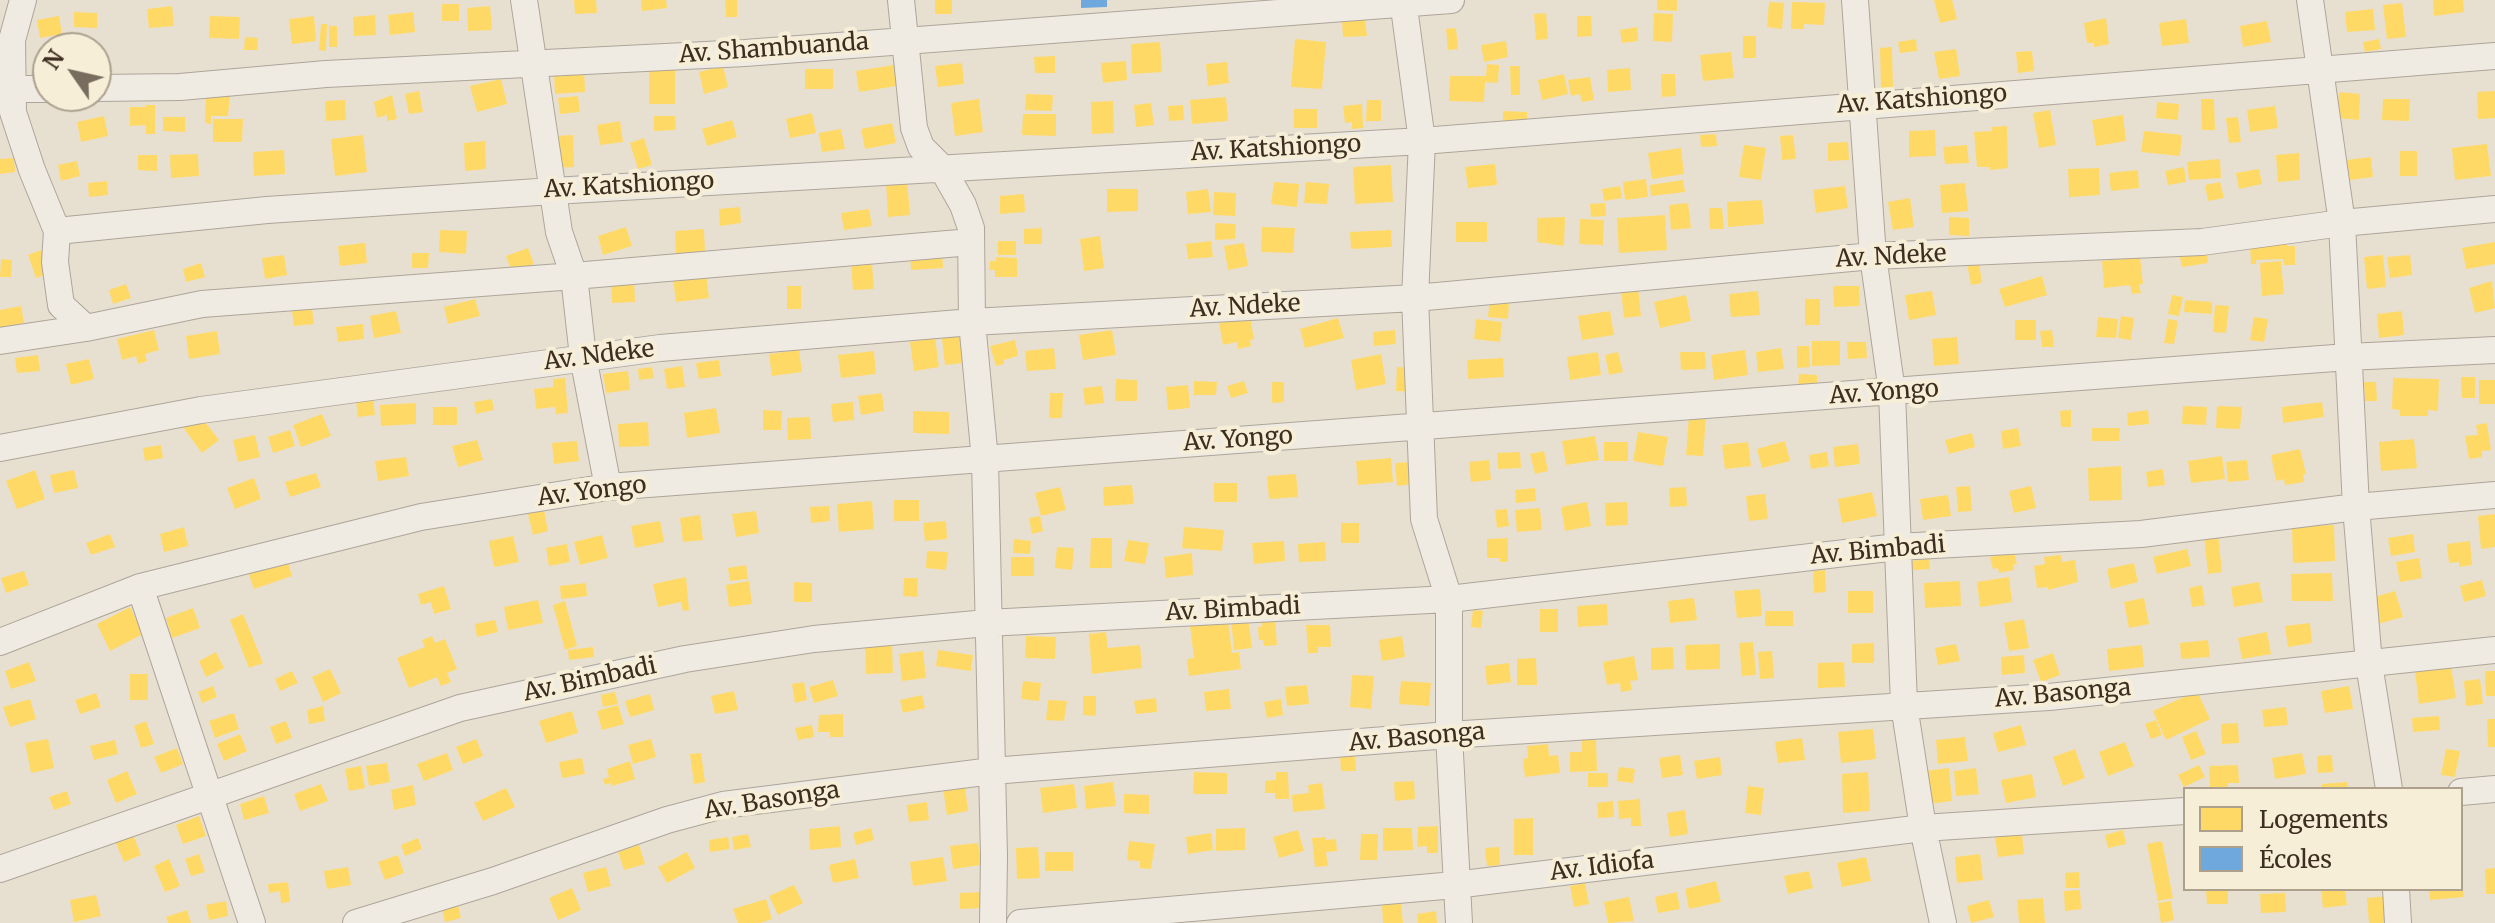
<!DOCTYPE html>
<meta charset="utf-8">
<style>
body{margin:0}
#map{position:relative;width:2495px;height:923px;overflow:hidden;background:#e7e0d1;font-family:Merriweather,serif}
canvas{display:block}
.legend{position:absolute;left:2183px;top:787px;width:280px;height:104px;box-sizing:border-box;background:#f7eed8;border:2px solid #ada18e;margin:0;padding:10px 14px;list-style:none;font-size:24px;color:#3d2e20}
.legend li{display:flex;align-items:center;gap:16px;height:40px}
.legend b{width:40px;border:2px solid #ada18e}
.north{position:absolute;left:32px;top:32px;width:80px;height:80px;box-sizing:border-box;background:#f7eed8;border:2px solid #ada18e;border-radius:50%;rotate:304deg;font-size:22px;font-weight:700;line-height:32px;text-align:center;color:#3d2e20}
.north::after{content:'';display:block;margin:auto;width:28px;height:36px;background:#786c5e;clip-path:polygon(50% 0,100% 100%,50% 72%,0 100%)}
</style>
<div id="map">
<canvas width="2495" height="923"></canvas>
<ul class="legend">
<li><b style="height:22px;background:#ffd966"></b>Logements</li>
<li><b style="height:22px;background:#6fa8dc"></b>Écoles</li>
</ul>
<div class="north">N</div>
</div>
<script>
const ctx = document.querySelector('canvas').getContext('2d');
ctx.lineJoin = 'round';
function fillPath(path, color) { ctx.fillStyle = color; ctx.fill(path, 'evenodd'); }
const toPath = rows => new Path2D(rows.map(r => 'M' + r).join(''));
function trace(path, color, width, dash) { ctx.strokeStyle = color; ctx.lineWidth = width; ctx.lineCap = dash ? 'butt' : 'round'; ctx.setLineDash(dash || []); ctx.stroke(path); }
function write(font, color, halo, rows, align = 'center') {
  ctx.font = font + ' Merriweather,serif'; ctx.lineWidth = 8; ctx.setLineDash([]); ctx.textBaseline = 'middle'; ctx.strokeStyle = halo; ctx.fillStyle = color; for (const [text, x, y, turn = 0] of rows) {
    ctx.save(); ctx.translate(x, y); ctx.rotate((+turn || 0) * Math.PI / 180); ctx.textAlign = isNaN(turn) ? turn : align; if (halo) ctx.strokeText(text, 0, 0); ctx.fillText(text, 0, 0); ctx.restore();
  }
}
fillPath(toPath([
 [574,0,596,0,597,13,575,14],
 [641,0,666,0,667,8,642,11],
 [725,0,737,0,737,17,726,17],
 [935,0,952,0,952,14,935,14],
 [1657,0,1677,0,1677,11,1657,10],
 [1934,0,1952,0,1957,19,1940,23],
 [2433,0,2463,0,2464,12,2434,16],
 [1769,2,1784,3,1782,29,1767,27],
 [1792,2,1825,3,1824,25,1804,24,1804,29,1791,29],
 [2402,3,2406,37,2387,39,2383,5],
 [442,4,459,4,459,21,442,21],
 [172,6,174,26,149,28,147,9],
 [490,6,492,30,468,31,467,8],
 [2373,9,2375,30,2347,32,2345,12],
 [74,12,97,13,97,28,74,27],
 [413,12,415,32,390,35,388,15],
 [1546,13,1548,39,1536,40,1534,14],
 [1654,13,1673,14,1672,42,1653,41],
 [375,15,376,35,354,36,353,17],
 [59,16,62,34,40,38,37,20],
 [210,16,240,17,239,39,209,38],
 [314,16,316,41,292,44,289,19],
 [1577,16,1591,16,1592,36,1577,37],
 [2106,18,2109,44,2094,47,2094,43,2087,43,2084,23],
 [1365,19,1367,36,1343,37,1342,21],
 [2186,19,2189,43,2162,46,2159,23],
 [2267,21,2271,42,2243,47,2240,26],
 [321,24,327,24,326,51,319,50],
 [329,26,337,26,337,47,329,47],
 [1637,27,1638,41,1622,43,1620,30],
 [1456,28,1458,49,1448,50,1446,29],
 [1743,36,1756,36,1756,58,1743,58],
 [245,37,258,38,257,50,244,50],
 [1295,39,1326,42,1322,89,1291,87],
 [1916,39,1917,51,1900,53,1898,42],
 [2379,39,2381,49,2365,52,2363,42],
 [1506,41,1508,57,1484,62,1481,45],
 [1160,42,1162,72,1132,74,1131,44],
 [1892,47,1893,89,1881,89,1880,48],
 [1956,49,1960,76,1939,79,1934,52],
 [2032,51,2034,71,2018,73,2016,52],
 [1731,52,1734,78,1703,81,1700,55],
 [1055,56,1055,73,1035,73,1034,57],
 [1126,61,1127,80,1103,83,1101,63],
 [1227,62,1229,83,1208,86,1206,64],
 [962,63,964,84,938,87,935,66],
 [1487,64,1499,65,1498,83,1485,82,1484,102,1449,101,1450,76,1486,76],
 [894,65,896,86,859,92,856,71],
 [723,66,728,87,704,94,699,72],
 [1510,66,1520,66,1520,95,1511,95],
 [1630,68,1631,90,1608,92,1607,70],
 [584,69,585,92,555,94,554,71],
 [649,69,675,69,675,104,649,104],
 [805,69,833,69,833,89,805,89],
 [1564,74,1568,94,1542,100,1538,80],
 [1661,74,1675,74,1676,96,1662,97],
 [1590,77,1594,100,1582,102,1580,94,1571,96,1568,80],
 [501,79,507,104,477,112,470,86],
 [419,91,423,112,409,114,405,94],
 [2495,91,2495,118,2478,119,2477,92],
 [2339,92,2360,94,2359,120,2337,118],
 [206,93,230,94,228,116,211,116,211,124,205,123],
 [1026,94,1053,95,1052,111,1025,110],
 [392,95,397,119,387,121,387,115,377,118,374,102],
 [578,96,580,112,560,114,558,98],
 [1226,97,1228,121,1192,124,1190,100],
 [979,99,983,132,955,136,951,103],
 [2201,99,2214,99,2215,130,2202,130],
 [2383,99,2410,99,2409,121,2382,120],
 [345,100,346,120,326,121,325,101],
 [1367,100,1381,100,1381,121,1366,121],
 [1113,101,1114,133,1092,134,1091,102],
 [2157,102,2179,104,2178,120,2156,118],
 [1151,103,1154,125,1136,127,1134,105],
 [1362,104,1363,128,1352,129,1352,122,1345,123,1343,106],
 [146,105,155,105,155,134,146,134,146,125,130,126,130,107,146,107],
 [1183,105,1184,120,1169,121,1168,106],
 [2275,106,2278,128,2250,132,2247,110],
 [1294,109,1317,109,1317,128,1294,128],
 [2050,110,2056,145,2039,148,2033,113],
 [1503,111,1527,112,1527,124,1503,123],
 [812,113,816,133,790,138,786,119],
 [1023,114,1056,114,1056,136,1022,135],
 [2123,115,2126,141,2096,146,2092,120],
 [104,116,108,136,81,142,77,122],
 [654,116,675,116,676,130,654,131],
 [163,117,185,117,185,132,163,131],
 [2238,117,2241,142,2229,143,2226,118],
 [213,119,243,119,242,142,213,142],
 [732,120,737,137,707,146,702,129],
 [620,121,623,142,600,145,597,125],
 [892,123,896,143,865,149,861,129],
 [2007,126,2008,168,1990,170,1990,167,1977,167,1974,132,1992,131,1992,127],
 [841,129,845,149,822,152,819,133],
 [1935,130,1936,156,1909,157,1909,131],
 [2144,131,2182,135,2180,156,2141,152],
 [1716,134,1717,146,1701,147,1700,135],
 [363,135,367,172,335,176,331,139],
 [573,135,574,167,556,168,555,136],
 [1793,135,1796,159,1782,160,1780,136],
 [644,138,652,165,638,169,630,143],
 [485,141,486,169,465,171,464,143],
 [1848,142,1849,160,1828,161,1828,143],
 [2487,144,2491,176,2455,180,2452,148],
 [1744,145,1766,148,1761,180,1739,177],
 [1967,145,1969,163,1945,164,1943,147],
 [1681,148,1684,174,1652,179,1648,153],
 [284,150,285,174,254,176,253,152],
 [2400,151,2417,151,2417,176,2400,176],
 [2299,153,2300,180,2278,182,2276,155],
 [198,154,199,176,171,178,170,155],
 [138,155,157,155,157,171,138,170],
 [2371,157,2373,177,2350,180,2347,160],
 [14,158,15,172,0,174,0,159],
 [2220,159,2221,178,2189,180,2187,162],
 [77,161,80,176,61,181,58,165],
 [1495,164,1497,185,1468,188,1465,167],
 [1391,165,1393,202,1355,204,1353,167],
 [2184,167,2186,182,2168,185,2165,171],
 [2099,168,2100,195,2069,197,2068,169],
 [2259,169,2262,184,2239,189,2236,173],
 [2138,170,2139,188,2111,191,2109,173],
 [1646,179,1648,197,1625,200,1623,182],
 [907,180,910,215,888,217,886,182],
 [1683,180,1685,192,1651,196,1650,185],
 [107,181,108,195,89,197,88,183],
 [1274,182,1299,184,1297,207,1271,204],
 [1306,182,1329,184,1327,204,1304,203],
 [2220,182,2224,198,2208,201,2205,185],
 [1965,183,1968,211,1942,213,1940,185],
 [1620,186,1622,198,1604,201,1602,189],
 [1845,186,1848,208,1816,213,1813,190],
 [1107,189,1138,189,1138,211,1107,212],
 [1208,189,1211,212,1188,214,1186,192],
 [1214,192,1236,193,1235,216,1213,215],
 [1024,194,1025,212,1000,214,1000,196],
 [1910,198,1914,227,1893,230,1888,202],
 [1762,200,1764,224,1728,227,1727,202],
 [1605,203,1606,216,1591,217,1590,204],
 [1688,203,1691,228,1671,230,1669,205],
 [740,207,741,223,720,226,719,209],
 [1709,208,1722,208,1724,229,1710,229],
 [869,209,872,226,844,230,841,213],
 [1665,215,1667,250,1619,253,1617,218],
 [1565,217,1564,246,1537,242,1537,218],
 [1949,217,1969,218,1969,236,1949,235],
 [1580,219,1604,220,1603,245,1579,244],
 [1456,222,1487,222,1487,242,1456,242],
 [1215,223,1236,224,1235,239,1215,240],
 [626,227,632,246,603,255,598,236],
 [1262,227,1295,228,1293,253,1261,252],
 [1042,228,1042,244,1024,244,1024,229],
 [704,229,705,254,676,255,675,231],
 [440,230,467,231,466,254,439,252],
 [1391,230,1392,247,1351,249,1350,232],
 [1100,236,1104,268,1084,271,1080,239],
 [2287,236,2287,246,2295,246,2295,265,2284,265,2283,259,2256,260,2256,264,2251,264,2250,244],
 [998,241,1016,241,1016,255,998,255],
 [1211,241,1213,257,1188,259,1186,244],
 [2495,242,2495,264,2466,269,2462,248],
 [365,243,367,263,340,266,338,246],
 [1244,243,1248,266,1228,270,1224,246],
 [2205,243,2208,263,2182,267,2178,248],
 [528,248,534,264,512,272,506,256],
 [942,249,943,268,911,270,910,251],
 [41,250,50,273,36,278,28,255],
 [412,253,429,253,428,268,412,268],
 [284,255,287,275,265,279,262,258],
 [2383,255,2386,287,2367,289,2364,257],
 [2410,255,2412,275,2390,278,2387,257],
 [1978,256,1982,283,1971,285,1966,258],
 [996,257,1017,258,1017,277,995,277,995,270,989,270,990,261,996,261],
 [2140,257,2143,284,2139,284,2141,293,2132,294,2130,285,2104,288,2102,261],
 [1,259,12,260,11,277,0,277],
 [2281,261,2284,294,2262,296,2260,263],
 [201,263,205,277,186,282,183,269],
 [872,264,874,289,853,290,851,265],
 [706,274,709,298,676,302,673,279],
 [2042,276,2047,295,2005,307,1999,289],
 [611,278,634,278,635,302,612,303],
 [2492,281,2495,308,2475,313,2469,288],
 [126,284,131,298,113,304,109,290],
 [787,286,801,286,801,309,787,309],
 [1833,286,1859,286,1860,306,1834,307],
 [1638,288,1641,316,1624,318,1621,290],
 [1758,291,1760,315,1731,317,1729,294],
 [1932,291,1936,315,1909,320,1905,295],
 [1686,295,1691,321,1660,328,1654,302],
 [2172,295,2183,297,2179,316,2168,314],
 [475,299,480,316,448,324,444,307],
 [1490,299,1509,300,1508,319,1488,317],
 [1805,299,1820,299,1820,325,1805,325],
 [2185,300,2212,302,2212,314,2184,312],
 [311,301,314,324,294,326,291,304],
 [2215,305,2229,306,2226,333,2213,332],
 [21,306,24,323,0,328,0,310],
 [396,311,401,333,374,338,370,316],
 [1610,311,1614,335,1582,340,1578,316],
 [2402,311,2404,335,2379,338,2377,314],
 [2121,316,2134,318,2131,340,2118,338],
 [1250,317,1254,339,1250,340,1251,346,1238,349,1237,342,1223,345,1219,323],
 [2098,317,2118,319,2116,338,2096,337],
 [2254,317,2268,319,2264,342,2250,340],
 [1338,318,1344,338,1305,348,1300,329],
 [1476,319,1502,322,1500,342,1474,339],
 [2168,319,2178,321,2174,344,2164,343],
 [2015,320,2036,320,2036,340,2015,340],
 [363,324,364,339,338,342,336,327],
 [154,330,159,350,145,354,147,361,138,364,136,356,122,360,117,339],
 [1112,330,1116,355,1083,360,1079,335],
 [1395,330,1396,344,1374,346,1373,332],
 [2052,330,2054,347,2042,347,2040,331],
 [217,331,220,354,189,359,186,336],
 [969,335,972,362,945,365,942,338],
 [1957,337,1959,364,1934,366,1932,339],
 [935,338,939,367,914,371,910,342],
 [1015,340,1018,356,1004,360,1004,364,996,366,990,346],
 [1812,341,1840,341,1840,365,1812,366],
 [1847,342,1866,342,1867,358,1848,359],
 [1797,346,1809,346,1810,367,1797,368],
 [1054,348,1056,369,1027,371,1025,351],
 [1781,348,1784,369,1758,372,1756,352],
 [799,350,802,372,772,376,769,354],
 [1745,350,1748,375,1714,380,1711,355],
 [874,351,876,374,841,378,838,355],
 [1598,352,1601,375,1570,380,1567,357],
 [1618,352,1623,372,1609,375,1605,355],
 [1680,352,1705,352,1706,369,1681,370],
 [1381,354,1386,384,1356,390,1351,360],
 [38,355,40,371,17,373,15,358],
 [1503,358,1504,377,1468,379,1467,360],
 [89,359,94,379,71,385,66,364],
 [719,360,721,376,699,379,696,363],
 [682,366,685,387,667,389,664,369],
 [652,367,654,378,639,380,638,369],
 [1397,367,1415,368,1414,392,1396,391],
 [628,371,630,390,606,393,603,374],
 [1799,374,1817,375,1817,389,1798,388],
 [2461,377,2475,377,2475,398,2462,398],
 [565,378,568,413,556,414,555,407,536,409,534,389,553,387,553,379],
 [2393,378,2439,379,2438,411,2428,410,2428,416,2400,416,2400,410,2392,409],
 [1116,379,1137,380,1137,401,1115,401],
 [2479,380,2495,380,2495,404,2479,404],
 [1194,381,1217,382,1216,395,1194,395],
 [1244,381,1248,393,1231,398,1227,386],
 [1272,382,1284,382,1284,402,1272,403],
 [2364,382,2376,382,2377,401,2365,401],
 [1188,385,1190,408,1168,410,1166,387],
 [1102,386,1104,403,1085,405,1083,388],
 [372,389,375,415,358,417,355,391],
 [882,393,884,411,861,415,858,396],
 [1050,393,1063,393,1062,418,1049,418],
 [492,399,494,410,476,414,474,402],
 [853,402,854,420,833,422,831,404],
 [2322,402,2324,417,2283,423,2282,407],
 [416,403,416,424,381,426,380,405],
 [2183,406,2207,407,2206,425,2182,424],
 [2217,406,2242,407,2240,429,2216,428],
 [433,407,457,407,457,425,433,425],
 [716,408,720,433,687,438,684,413],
 [763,410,782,411,781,430,763,430],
 [2071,410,2071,427,2061,427,2060,411],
 [2148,410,2149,424,2128,426,2127,413],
 [913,411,949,412,949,434,913,433],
 [199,414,219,440,202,453,182,426],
 [322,414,331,436,301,447,293,425],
 [1689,416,1706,417,1703,456,1686,455],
 [810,417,811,439,788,440,787,418],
 [648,422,649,446,619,447,618,424],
 [2487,423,2491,450,2482,451,2482,457,2469,459,2465,436,2478,435,2476,425],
 [2018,428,2021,446,2003,449,2001,431],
 [2092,428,2120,428,2119,441,2092,441],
 [290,430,295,446,273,453,268,437],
 [1638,432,1668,437,1663,466,1633,461],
 [1972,433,1975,447,1949,454,1945,440],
 [255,435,260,457,238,462,233,440],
 [1595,436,1599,460,1566,465,1562,441],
 [2414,439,2417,468,2381,471,2379,442],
 [477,440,483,460,458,467,452,446],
 [577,441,579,461,554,464,552,443],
 [1785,441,1790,461,1762,468,1757,449],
 [1604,442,1628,442,1628,461,1604,461],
 [1748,442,1751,466,1725,469,1722,445],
 [1858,444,1860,464,1835,467,1833,447],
 [161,445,163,458,145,461,143,448],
 [2300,449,2306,474,2303,475,2304,482,2285,485,2284,479,2276,481,2271,455],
 [1544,451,1548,471,1535,474,1530,454],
 [1520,452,1521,468,1498,469,1497,453],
 [1827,452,1829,466,1811,469,1809,455],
 [2222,456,2225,479,2191,483,2188,461],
 [406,457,409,476,378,481,375,461],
 [1391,458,1393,482,1358,485,1356,461],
 [1489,460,1491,480,1471,482,1469,462],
 [2247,460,2249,480,2228,482,2226,462],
 [1411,462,1414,484,1397,486,1395,463],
 [2121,466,2122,500,2089,501,2088,468],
 [2163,469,2165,485,2148,487,2146,472],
 [35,470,45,499,17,509,6,481],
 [74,470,78,488,54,493,50,475],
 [316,473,321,487,290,497,285,482],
 [1296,474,1298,497,1269,499,1267,476],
 [254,478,261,499,235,509,227,488],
 [1214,483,1237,483,1237,502,1214,502],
 [1132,485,1134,504,1104,506,1103,487],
 [1970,486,1972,511,1958,512,1956,487],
 [2031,486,2036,508,2014,513,2009,491],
 [1060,487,1066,510,1041,516,1035,493],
 [1686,487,1687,506,1670,507,1669,488],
 [1535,488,1536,501,1516,503,1515,490],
 [1872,492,1877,516,1842,523,1838,499],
 [1765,494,1768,519,1749,521,1746,496],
 [1948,495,1951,516,1923,520,1920,499],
 [894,500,919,500,919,521,894,521],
 [872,501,874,529,839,532,837,504],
 [1587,502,1591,526,1565,531,1561,507],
 [1627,502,1628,525,1606,526,1605,503],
 [829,506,830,521,811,523,810,507],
 [1540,508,1542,530,1517,532,1515,510],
 [1507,509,1509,526,1497,528,1495,510],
 [544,510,548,531,533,535,528,514],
 [756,511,759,533,736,537,732,514],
 [2495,514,2495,547,2481,549,2478,516],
 [700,515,703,540,683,542,680,518],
 [1040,516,1043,531,1032,534,1029,518],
 [660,521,664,542,635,548,631,526],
 [946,521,947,539,925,541,923,523],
 [1341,523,1359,523,1359,543,1341,543],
 [2334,525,2335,561,2293,563,2292,527],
 [184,527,188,546,164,552,160,534],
 [1184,527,1224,530,1222,551,1182,548],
 [110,534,115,547,91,555,86,543],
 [2218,534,2222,572,2208,574,2204,535],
 [2413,534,2415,552,2391,556,2388,538],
 [602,535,608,558,580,565,574,542],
 [513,536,519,562,494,567,489,541],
 [1091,538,1112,538,1112,568,1090,568],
 [1508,538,1508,562,1500,562,1500,558,1487,558,1487,539],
 [1014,539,1031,541,1030,554,1013,553],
 [1128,540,1149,543,1145,564,1124,561],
 [1284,541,1285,561,1254,564,1252,543],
 [2470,541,2472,565,2459,567,2459,562,2449,563,2447,544],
 [1325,542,1326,561,1299,562,1298,544],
 [567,544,570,562,549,566,546,548],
 [1057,547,1074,548,1072,570,1055,568],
 [2187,549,2191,566,2157,574,2153,557],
 [927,551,948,552,946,570,926,568],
 [2014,552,2017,564,2013,565,2014,570,1999,573,1998,568,1993,569,1990,557],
 [1192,553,1193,575,1166,578,1164,557],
 [2061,555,2062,562,2075,560,2078,582,2048,590,2048,587,2037,588,2034,566,2045,564,2044,557],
 [1011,557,1034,557,1034,576,1011,576],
 [2419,558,2422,578,2400,582,2396,562],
 [287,559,292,576,254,589,248,572],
 [1929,559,1930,569,1913,570,1912,561],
 [2134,563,2138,582,2111,589,2107,569],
 [746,565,748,579,730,581,728,568],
 [1825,570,1826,592,1814,593,1813,571],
 [24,571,29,585,6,593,1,578],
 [2332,573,2333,601,2292,601,2291,574],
 [686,577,689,610,683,611,681,602,658,607,653,584],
 [2009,577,2012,602,1980,607,1977,582],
 [904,578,918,578,917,597,903,596],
 [2482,580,2486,596,2464,602,2460,586],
 [749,581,752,604,729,607,726,585],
 [1960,581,1961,606,1925,608,1924,583],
 [794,582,812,583,812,602,794,602],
 [2259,582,2263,602,2234,607,2231,587],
 [586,583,587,596,561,599,560,586],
 [2202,585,2205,605,2192,607,2189,588],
 [444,586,451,609,434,614,431,602,421,605,418,594],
 [1760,589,1762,616,1737,618,1734,591],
 [1848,591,1873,591,1873,613,1848,613],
 [2395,591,2403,617,2378,624,2371,598],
 [1694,598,1697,620,1670,623,1668,601],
 [2144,598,2149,624,2129,628,2124,602],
 [538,600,543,623,508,630,504,607],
 [565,601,577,646,565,650,553,605],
 [1607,604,1608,625,1578,627,1577,606],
 [130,607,143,634,110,651,97,624],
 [193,608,200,628,172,638,166,618],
 [1540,609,1558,609,1558,632,1540,632],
 [1473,610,1483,611,1481,628,1471,627],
 [1765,611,1793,611,1793,626,1765,626],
 [1227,613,1232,653,1239,652,1241,669,1189,676,1187,659,1194,658,1189,618],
 [243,614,263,663,249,668,230,620],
 [1248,617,1252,648,1234,650,1231,619],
 [1275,619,1277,645,1264,646,1263,640,1259,640,1258,627,1262,627,1262,620],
 [2024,619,2029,648,2009,651,2004,623],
 [495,620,498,632,477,637,475,624],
 [2310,623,2312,643,2288,647,2285,626],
 [1306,625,1330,625,1331,647,1318,647,1318,653,1308,653],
 [1106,632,1108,648,1140,645,1142,668,1092,674,1089,634],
 [2267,632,2271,654,2242,659,2238,638],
 [432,636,435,643,445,639,457,669,447,673,451,682,441,686,437,677,409,688,397,658,425,647,422,640],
 [1026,636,1056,637,1055,659,1025,658],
 [1402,636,1405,657,1382,661,1379,640],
 [2208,640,2210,657,2181,659,2180,643],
 [892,642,893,673,866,674,865,643],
 [1753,642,1756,675,1742,676,1739,643],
 [1874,643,1874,663,1852,663,1852,644],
 [1720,644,1720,669,1686,670,1685,645],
 [1956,644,1960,661,1938,665,1935,648],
 [2142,645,2144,667,2109,671,2107,649],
 [593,647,594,657,569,660,568,650],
 [1673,647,1674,669,1651,670,1651,648],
 [938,650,973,655,971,671,936,666],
 [923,651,926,678,902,681,899,654],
 [1772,651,1774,678,1760,679,1758,652],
 [216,652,224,668,206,677,199,661],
 [2053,653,2060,675,2041,682,2033,660],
 [2024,655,2025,673,2002,675,2001,657],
 [1634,656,1638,680,1630,681,1632,690,1621,692,1620,683,1607,685,1603,662],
 [1536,658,1537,685,1517,685,1517,659],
 [29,662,36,681,11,689,5,671],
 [1844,662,1845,687,1818,688,1818,663],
 [1509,663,1511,682,1487,685,1485,666],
 [2451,667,2456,698,2419,704,2415,672],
 [330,669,341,693,323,702,312,677],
 [292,671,298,683,280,691,275,679],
 [2485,671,2495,671,2495,696,2486,696],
 [130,674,148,674,148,700,130,700],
 [1352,675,1374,676,1371,709,1350,707],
 [2480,679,2483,704,2466,706,2464,681],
 [833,680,838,696,814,703,809,687],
 [1023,681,1041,683,1039,701,1021,699],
 [1401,681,1431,683,1429,706,1399,704],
 [804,682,807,700,795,703,792,684],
 [1307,685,1309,704,1287,706,1285,687],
 [213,686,217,697,202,703,198,692],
 [2349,686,2353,709,2325,713,2321,691],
 [1229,689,1231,709,1206,711,1204,692],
 [734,691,738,710,715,714,711,696],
 [2197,691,2210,719,2166,740,2153,711],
 [615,692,618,704,603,707,601,695],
 [96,693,101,707,80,714,75,700],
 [650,694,654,710,630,717,625,701],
 [922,695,925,708,903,713,900,700],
 [1083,696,1096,696,1096,716,1083,715],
 [1156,698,1157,712,1136,714,1134,701],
 [30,699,36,719,10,727,3,707],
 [1281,699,1283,715,1267,718,1264,702],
 [1048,700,1067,701,1064,721,1046,720],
 [618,705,624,724,602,730,597,711],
 [323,706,325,721,309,724,307,710],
 [2286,707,2288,725,2264,727,2262,710],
 [572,711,578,733,546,743,539,721],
 [234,713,239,729,215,738,209,721],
 [843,714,843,737,830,737,830,732,818,732,819,715],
 [2439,716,2440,730,2413,732,2412,718],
 [2487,719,2495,719,2495,747,2488,747],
 [2156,720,2162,735,2151,739,2145,724],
 [146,721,154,744,141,748,134,726],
 [286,721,292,738,276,744,270,727],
 [2238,723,2239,743,2222,744,2221,724],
 [812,725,814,737,798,740,795,728],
 [2021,725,2026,745,1998,752,1993,733],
 [1873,729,1876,759,1841,763,1838,732],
 [2196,731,2206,754,2191,760,2182,737],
 [240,734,247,751,224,761,217,744],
 [1965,737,1968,761,1938,764,1936,740],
 [1802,738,1805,760,1778,763,1775,742],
 [48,739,54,768,31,773,25,743],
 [476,739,483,756,463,764,456,747],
 [651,739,656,757,633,764,628,745],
 [115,740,118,754,94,760,90,746],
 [1582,740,1596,740,1597,771,1570,772,1570,752,1582,752],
 [2125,742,2134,766,2108,776,2099,752],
 [1548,744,1549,756,1558,755,1560,773,1525,777,1523,759,1528,758,1527,746],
 [177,748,183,764,161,773,154,757],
 [2075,749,2085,778,2063,786,2053,757],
 [2446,749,2460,751,2455,777,2441,775],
 [447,753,453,770,424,781,417,764],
 [701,753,705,782,694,784,690,754],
 [2302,753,2306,774,2275,779,2272,758],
 [1355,755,1356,771,1341,771,1340,756],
 [1680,755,1683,775,1662,778,1659,758],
 [2332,755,2333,772,2318,773,2317,756],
 [1720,757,1722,775,1697,779,1694,761],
 [582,758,585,774,562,778,559,762],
 [630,761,635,779,612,786,611,783,605,785,603,779,609,777,607,769],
 [387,763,390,782,369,786,366,766],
 [2199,765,2205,777,2184,787,2178,775],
 [2238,765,2239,783,2228,783,2228,789,2210,789,2209,766],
 [361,766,365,788,349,791,345,769],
 [1619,767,1635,769,1633,783,1617,781],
 [1949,768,1952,801,1929,804,1925,771],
 [1976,768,1979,794,1956,796,1954,771],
 [127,771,137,794,116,803,107,780],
 [1194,772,1227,773,1227,794,1193,794],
 [1276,772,1288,772,1289,799,1275,799,1275,793,1265,793,1265,781,1276,780],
 [1868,772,1870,811,1843,813,1842,774],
 [1588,773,1608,773,1608,787,1588,787],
 [2032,774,2036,797,2006,803,2001,780],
 [964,779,968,811,947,815,942,782],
 [1414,781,1415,799,1395,801,1394,782],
 [1113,782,1116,806,1086,809,1084,786],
 [2347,782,2348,789,2322,789,2322,784],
 [1322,783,1325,809,1293,812,1292,795,1309,793,1308,785],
 [321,784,328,801,300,811,294,794],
 [1074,784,1077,808,1043,813,1040,788],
 [413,785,416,805,394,810,391,790],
 [1748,786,1764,788,1761,815,1745,813],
 [506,788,515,807,483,821,474,803],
 [67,791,71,804,54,810,49,797],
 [1124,794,1149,795,1149,814,1124,813],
 [264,796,269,813,244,820,240,804],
 [1640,799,1641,826,1631,826,1631,818,1619,819,1618,801],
 [1613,801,1614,817,1598,818,1597,803],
 [927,802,929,820,909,822,907,805],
 [1685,810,1688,834,1670,837,1667,813],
 [199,816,206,836,183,844,176,825],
 [1533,818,1533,855,1514,855,1514,819],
 [840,826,841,847,810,850,809,829],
 [1438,826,1438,853,1427,853,1427,846,1417,847,1418,827],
 [871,828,874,840,856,845,853,833],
 [1245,828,1245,850,1216,851,1216,829],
 [1383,828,1412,828,1413,850,1383,851],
 [1298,830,1304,851,1279,858,1273,837],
 [2123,830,2126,844,2108,848,2105,835],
 [132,832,141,855,124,862,114,839],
 [1211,833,1213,850,1188,854,1186,837],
 [748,834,751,847,734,850,732,837],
 [1361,834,1378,834,1377,860,1360,860],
 [2022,834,2024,854,1998,857,1995,837],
 [728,837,730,849,710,852,709,840],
 [1326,837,1326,840,1336,839,1337,851,1326,852,1328,866,1315,867,1312,838],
 [418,838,422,849,405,856,401,845],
 [1129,841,1155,844,1151,869,1140,868,1140,861,1127,860],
 [2162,841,2173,898,2158,901,2147,844],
 [978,843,981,865,953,869,950,846],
 [639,845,645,864,624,870,618,852],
 [1038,847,1040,878,1017,879,1016,848],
 [1499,847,1500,865,1487,866,1485,848],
 [687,852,695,868,667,883,658,867],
 [1045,852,1073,852,1073,871,1045,871],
 [199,854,205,872,191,876,185,859],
 [1980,854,1983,880,1957,883,1955,857],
 [398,855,404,873,385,880,378,862],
 [943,857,947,881,913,886,910,862],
 [1866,857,1871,881,1842,887,1837,863],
 [169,859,180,886,165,892,154,866],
 [855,859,859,878,833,883,829,865],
 [348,867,351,885,327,889,324,871],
 [606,867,611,886,588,892,583,873],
 [2495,868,2495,894,2486,894,2485,869],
 [1809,871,1813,888,1788,894,1784,876],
 [2079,872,2080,888,2066,888,2065,873],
 [1716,881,1721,902,1689,909,1685,889],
 [288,882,290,902,281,903,280,891,269,893,268,884],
 [1585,883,1589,904,1574,907,1570,886],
 [794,885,803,903,778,915,769,896],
 [572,888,581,910,558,920,549,898],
 [2206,889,2228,889,2228,904,2207,904],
 [2321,889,2345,889,2347,905,2323,908],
 [2429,889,2463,889,2464,897,2430,900],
 [2080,890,2081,909,2065,911,2064,891],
 [983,892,984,908,960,909,960,893],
 [1677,892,1680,909,1658,913,1655,897],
 [2285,893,2286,912,2261,913,2260,894],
 [96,895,101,916,74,922,70,900],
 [456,896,461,918,445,922,440,900],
 [2389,896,2391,923,2369,923,2367,898],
 [1629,897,1634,921,1608,923,1604,902],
 [2043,898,2045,923,2019,923,2017,900],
 [766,899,772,919,760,923,738,923,733,909],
 [1989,900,1994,917,1971,923,1967,906],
 [226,901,228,916,209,920,206,905],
 [2171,901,2174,920,2161,923,2158,903],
 [1401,903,1403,923,1383,923,1382,904],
 [187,910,191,923,168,923,166,917],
 [1436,911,1437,923,1418,923,1417,914]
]), '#ffd966');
fillPath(toPath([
 [1081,0,1107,0,1107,7,1081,8]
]), '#6fa8dc');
const minor = toPath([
 [23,0,12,40,13,112,32,170,57,231,55,262,61,305,86,328],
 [524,0,559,232,574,276,583,357,608,487],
 [901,0,914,128,921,147,942,168,963,205,971,228,972,322,985,460,994,856,993,923],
 [1403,0,1422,141,1415,298,1424,519,1449,599,1449,735,1459,923],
 [1855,0,1873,256,1892,392,1904,705,1923,828,1943,923],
 [2310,0,2342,223,2356,507,2369,664,2389,789],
 [96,88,180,87,326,74,745,53,1451,0],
 [12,89,48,89],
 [57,231,267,210,553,191,1422,141,2495,56],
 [0,341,86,328,202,304,574,276,971,242],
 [0,448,201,410,660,348,972,322,1415,298,1873,256,2202,242,2342,223,2495,209],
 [140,587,252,923],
 [0,642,140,587,421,517,608,487,2348,357,2495,350],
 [2461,792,2495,789],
 [0,869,460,708,685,659,814,639,987,623,1449,599,1897,547,2141,534,2356,507,2495,495],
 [2396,889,2398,923],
 [356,923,493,881,667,820,723,805,992,771,1449,735,2049,697,2495,650],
 [1020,923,1455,885,1923,828,2185,811]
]);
trace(minor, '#ada599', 28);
trace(minor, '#efebe3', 26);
write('24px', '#3d2e20', '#f7eed8', [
 ["Av. Shambuanda",774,49,-4],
 ["Av. Katshiongo",1922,100,-4],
 ["Av. Katshiongo",1276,149,-3],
 ["Av. Katshiongo",629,186,-3],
 ["Av. Ndeke",1891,257,-3],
 ["Av. Ndeke",1245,307,-3],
 ["Av. Ndeke",599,356,-7],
 ["Av. Yongo",1884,393,-4],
 ["Av. Yongo",1238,440,-4],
 ["Av. Yongo",592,492,-7],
 ["Av. Bimbadi",1878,551,-5],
 ["Av. Bimbadi",1233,610,-3],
 ["Av. Bimbadi",590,680,-12],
 ["Av. Basonga",2063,694,-5],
 ["Av. Basonga",1417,738,-5],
 ["Av. Basonga",772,801,-9],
 ["Av. Idiofa",1602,867,-7]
]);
</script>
